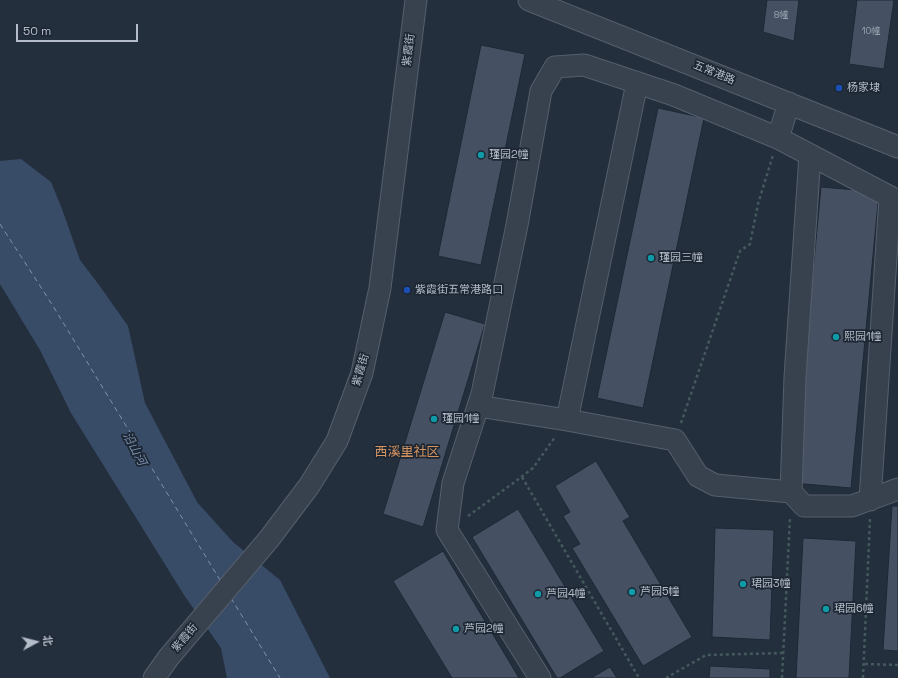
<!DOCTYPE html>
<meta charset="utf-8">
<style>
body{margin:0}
#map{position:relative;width:898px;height:678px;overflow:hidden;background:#242f3e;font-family:"Space Grotesk","Noto Sans SC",sans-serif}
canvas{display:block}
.north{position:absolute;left:16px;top:622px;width:40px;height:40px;-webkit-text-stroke:3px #1d2633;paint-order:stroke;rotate:83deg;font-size:11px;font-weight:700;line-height:16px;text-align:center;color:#b4bcc9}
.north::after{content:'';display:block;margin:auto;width:14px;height:18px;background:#b4bcc9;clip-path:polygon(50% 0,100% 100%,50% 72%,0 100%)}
.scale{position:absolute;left:16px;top:24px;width:122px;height:18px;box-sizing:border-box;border:2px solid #b4bcc9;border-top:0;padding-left:5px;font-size:12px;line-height:14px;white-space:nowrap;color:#b4bcc9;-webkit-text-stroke:3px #1d2633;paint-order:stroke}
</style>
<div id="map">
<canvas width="898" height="678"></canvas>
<div class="north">北</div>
<div class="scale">50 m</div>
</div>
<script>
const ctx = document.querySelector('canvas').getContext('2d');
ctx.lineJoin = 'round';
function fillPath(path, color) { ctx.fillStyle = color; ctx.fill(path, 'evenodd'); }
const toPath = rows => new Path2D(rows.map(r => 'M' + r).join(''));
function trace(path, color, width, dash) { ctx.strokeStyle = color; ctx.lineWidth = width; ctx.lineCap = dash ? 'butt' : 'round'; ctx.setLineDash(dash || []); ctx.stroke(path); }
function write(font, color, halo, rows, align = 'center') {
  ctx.font = font + ' "Space Grotesk","Noto Sans SC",sans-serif'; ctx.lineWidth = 3.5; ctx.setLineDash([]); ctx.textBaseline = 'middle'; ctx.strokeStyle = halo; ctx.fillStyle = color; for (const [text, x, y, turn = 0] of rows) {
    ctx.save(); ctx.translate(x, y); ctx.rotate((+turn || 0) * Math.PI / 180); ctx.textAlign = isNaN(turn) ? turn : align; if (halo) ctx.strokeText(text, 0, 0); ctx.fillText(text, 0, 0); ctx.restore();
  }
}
fillPath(toPath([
 [21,159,51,182,62,209,80,260,99,285,128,326,145,403,197,502,233,542,280,580,330,678,227,678,221,648,184,595,71,413,40,350,0,284,0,161]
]), '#394c67');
trace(toPath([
 [0,224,53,306,220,580],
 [231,598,280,678]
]), '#7c92b1', 1, [5, 4]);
const building = toPath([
 [767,0,799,0,794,41,763,32,767,0],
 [857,0,894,0,884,69,849,64,857,0],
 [481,45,525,54,481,265,438,256,481,45],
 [658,108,704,118,643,408,597,398,658,108],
 [821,187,879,192,851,488,793,483,821,187],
 [445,312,485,324,423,527,383,514,445,312],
 [596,461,630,517,623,521,692,637,643,666,572,548,580,544,563,516,570,512,555,486,596,461],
 [892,506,898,506,898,651,883,650,892,506],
 [518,509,604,651,560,678,557,678,472,537,518,509],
 [715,528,774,530,770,640,712,637,715,528],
 [803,538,856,541,849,678,796,678,803,538],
 [443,551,519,678,452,678,393,581,443,551],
 [710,666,770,669,770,678,709,678,710,666],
 [610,667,617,678,591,678,610,667]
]);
fillPath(building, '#455162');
trace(building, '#1f2835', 1);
const minor = toPath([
 [529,0,898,147],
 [778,138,789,103],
 [478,406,567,420,675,440,698,476,715,485,791,492,804,506,852,506,898,489],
 [567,420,637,83],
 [791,492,795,377,810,155],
 [870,500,890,197],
 [154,678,169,657,269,539,309,486,337,441,362,373,380,288,416,0],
 [540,678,447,530,453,483,482,394,517,225,541,91,555,67,584,65,674,95,778,138,898,201]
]);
trace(minor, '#565f6c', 23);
trace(toPath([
 [681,423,740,251,750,244,758,204,773,155],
 [522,477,639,678],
 [468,516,512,484,533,468,555,437],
 [865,664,898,665],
 [666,678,706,655,783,653],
 [782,678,790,517],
 [863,678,870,519]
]), '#44595c', 2.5, [3, 3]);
trace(minor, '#38414e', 21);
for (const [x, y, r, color] of [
 [839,88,4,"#1a4fb4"],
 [481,155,4,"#0f9aa8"],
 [651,258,4,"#0f9aa8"],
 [407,290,4,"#1a4fb4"],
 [836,337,4,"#0f9aa8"],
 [434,419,4,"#0f9aa8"],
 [743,584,4,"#0f9aa8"],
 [632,592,4,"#0f9aa8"],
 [538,594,4,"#0f9aa8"],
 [826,609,4,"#0f9aa8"],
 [456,629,4,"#0f9aa8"]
]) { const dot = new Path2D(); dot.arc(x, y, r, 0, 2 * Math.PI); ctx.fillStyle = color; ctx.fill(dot); trace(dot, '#1d2633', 1.5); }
write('9px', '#98a1af', null, [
 ["8幢",781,16],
 ["10幢",871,32]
]);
write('11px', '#b4bcc9', '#1d2633', [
 ["紫霞街",409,50,-83],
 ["五常港路",714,73,22],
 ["紫霞街",361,370,-74],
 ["紫霞街",185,638,-50]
]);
write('11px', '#b4bcc9', '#1d2633', [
 ["杨家埭",847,88],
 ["瑾园2幢",489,155],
 ["瑾园三幢",659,258],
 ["紫霞街五常港路口",415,290],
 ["熙园1幢",844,337],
 ["瑾园1幢",442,419],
 ["珺园3幢",751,584],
 ["芦园5幢",640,592],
 ["芦园4幢",546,594],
 ["珺园6幢",834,609],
 ["芦园2幢",464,629]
], 'left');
write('italic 12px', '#7c92b1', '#1d2633', [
 ["沿山河",134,449,62]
]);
write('13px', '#d59563', '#1d2633', [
 ["西溪里社区",407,452]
]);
</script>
